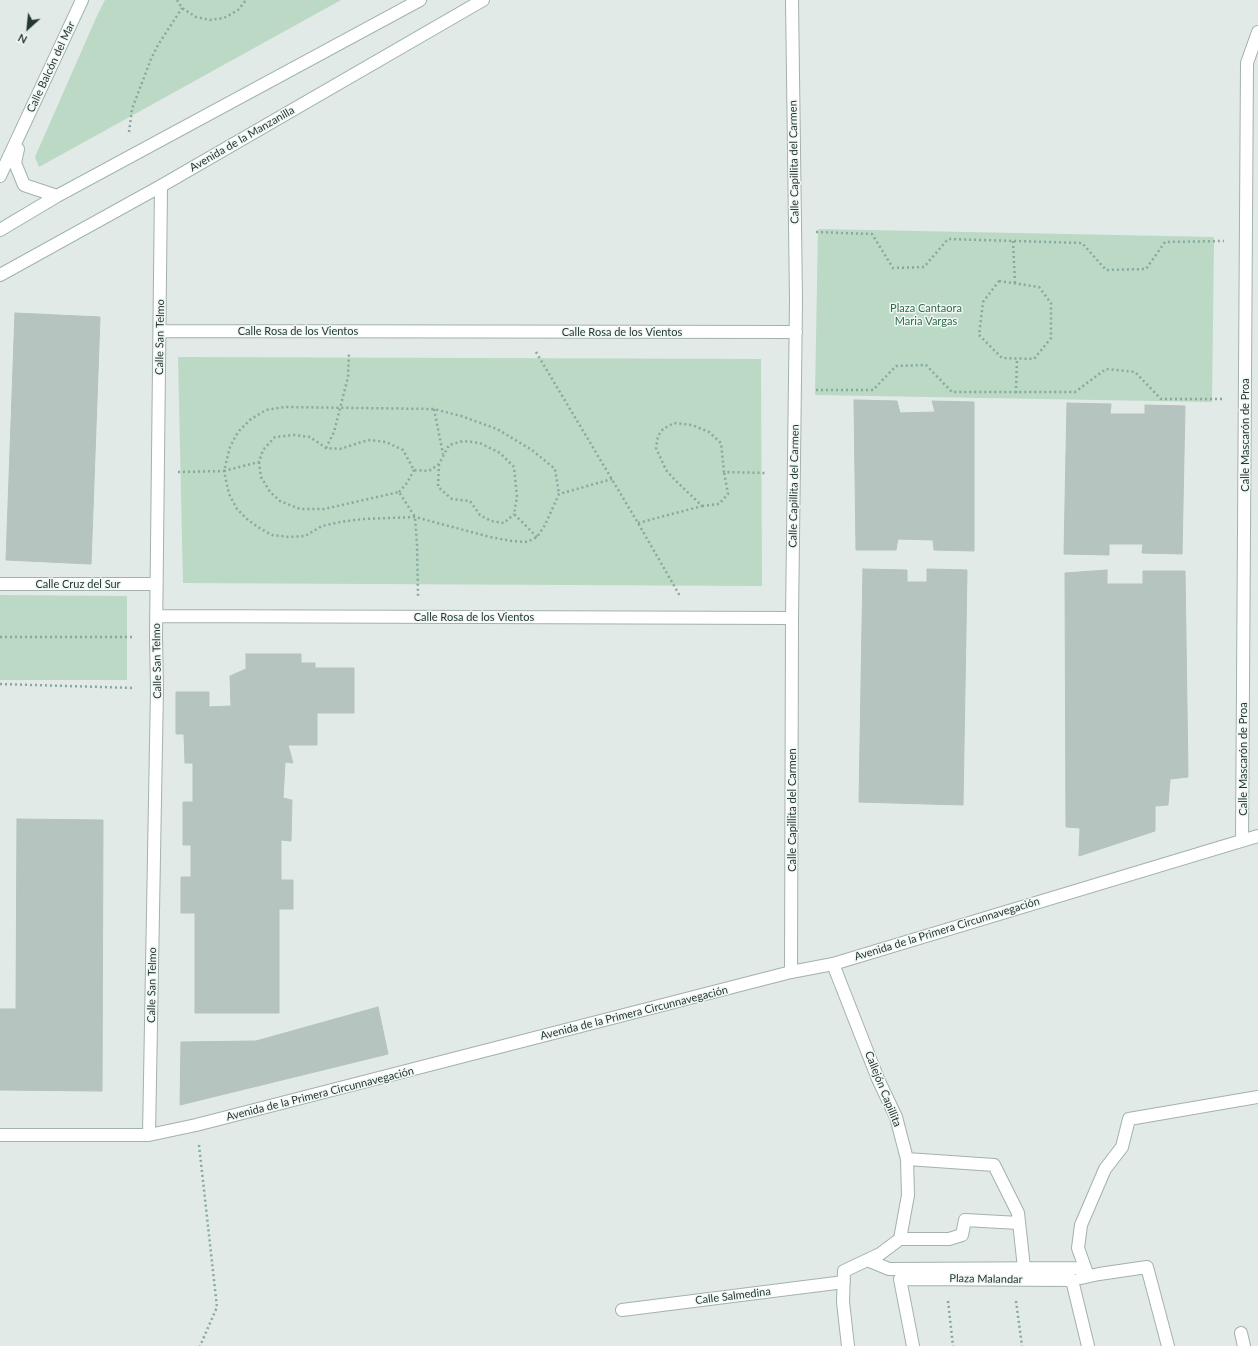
<!DOCTYPE html>
<meta charset="utf-8">
<style>
body{margin:0}
#map{position:relative;width:1258px;height:1346px;overflow:hidden;background:#e1eae6;font-family:Lato,sans-serif}
canvas{display:block}
.north{position:absolute;left:8px;top:8px;width:40px;height:40px;-webkit-text-stroke:3px #f1f7f4;paint-order:stroke;rotate:207deg;font-size:11px;font-weight:700;line-height:16px;text-align:center;color:#233834}
.north::after{content:'';display:block;margin:auto;width:14px;height:18px;background:#233834;clip-path:polygon(50% 0,100% 100%,50% 72%,0 100%)}
</style>
<div id="map">
<canvas width="1258" height="1346"></canvas>
<div class="north">N</div>
</div>
<script>
const ctx = document.querySelector('canvas').getContext('2d');
ctx.lineJoin = 'round';
function fillPath(path, color) { ctx.fillStyle = color; ctx.fill(path, 'evenodd'); }
const toPath = rows => new Path2D(rows.map(r => 'M' + r).join(''));
function trace(path, color, width, dash) { ctx.strokeStyle = color; ctx.lineWidth = width; ctx.lineCap = dash ? 'butt' : 'round'; ctx.setLineDash(dash || []); ctx.stroke(path); }
function write(font, color, halo, rows, align = 'center') {
  ctx.font = font + ' Lato,sans-serif'; ctx.lineWidth = 3; ctx.setLineDash([]); ctx.textBaseline = 'middle'; ctx.strokeStyle = halo; ctx.fillStyle = color; for (const [text, x, y, turn = 0] of rows) {
    ctx.save(); ctx.translate(x, y); ctx.rotate((+turn || 0) * Math.PI / 180); ctx.textAlign = isNaN(turn) ? turn : align; if (halo) ctx.strokeText(text, 0, 0); ctx.fillText(text, 0, 0); ctx.restore();
  }
}
fillPath(toPath([
 [105,0,341,0,39,167,35,157,96,18],
 [818,229,1214,237,1212,402,815,395],
 [178,357,761,359,762,586,183,583],
 [0,595,127,596,127,680,0,680]
]), '#bbd9c5');
const building = toPath([
 [15,313,100,317,91,564,6,560,15,313],
 [854,400,897,401,900,413,935,412,932,401,974,402,974,551,934,550,933,540,898,539,896,550,856,550,854,400],
 [1067,403,1111,404,1110,414,1145,414,1145,405,1185,406,1182,554,1142,553,1143,544,1109,544,1109,555,1064,554,1067,403],
 [863,569,907,570,907,582,927,582,927,569,967,570,963,805,859,802,863,569],
 [1107,570,1107,584,1143,584,1143,571,1185,571,1188,777,1170,779,1168,805,1155,806,1155,831,1079,856,1080,828,1066,827,1065,573,1107,570],
 [246,654,301,654,301,663,315,663,315,668,354,668,354,713,317,713,317,745,288,745,293,763,285,762,283,798,292,800,291,841,281,840,281,880,293,880,293,909,279,909,279,1013,195,1013,195,913,181,913,181,877,191,877,191,845,183,845,183,802,193,802,193,763,185,763,184,734,176,734,176,692,209,692,209,707,231,706,230,676,246,669,246,654],
 [17,819,103,820,102,1091,0,1090,0,1009,16,1009,17,819],
 [378,1007,388,1054,180,1105,181,1042,256,1041,378,1007]
]);
fillPath(building, '#b6c4bf');
trace(building, '#b4c3bd', 1);
const street = toPath([
 [160,331,796,332],
 [0,584,156,584],
 [156,616,792,618],
 [1242,840,1247,63,1258,32],
 [833,964,878,1079,896,1117,907,1159,908,1195,900,1239,880,1254,844,1271,843,1302,848,1346],
 [791,972,792,618,796,300,792,0],
 [0,1135,149,1135,196,1125,791,972,833,964,1258,836],
 [149,1135,157,688,156,637,161,186],
 [907,1159,994,1165,1018,1213,1024,1268],
 [900,1239,949,1239,962,1235,965,1220,1019,1223],
 [867,1260,889,1269,1085,1268],
 [1088,1276,1078,1248,1081,1225,1105,1169,1122,1147,1129,1119,1258,1097],
 [1081,1278,1099,1274,1147,1267,1168,1346],
 [622,1310,844,1282],
 [1241,1333,1244,1346],
 [913,1346,900,1279,1072,1280,1088,1346]
]);
const secondary = toPath([
 [18,149,15,163,24,185,57,196],
 [0,176,82,0],
 [0,230,57,196,420,0],
 [0,275,161,186,483,0]
]);
trace(street, '#a4b1ad', 14);
trace(secondary, '#a1b4ae', 14);
trace(toPath([
 [177,0,182,8,196,17,210,20,224,18,238,10,246,0],
 [129,132,132,109,151,59,158,45,182,8],
 [816,232,872,234,893,268,924,267,948,239,1082,243,1106,270,1146,269,1165,242,1224,241],
 [1013,241,1015,284],
 [999,281,1039,287,1051,303,1051,338,1034,359,1002,358,979,335,983,302,999,281],
 [536,352,638,523,680,596],
 [816,390,873,390,896,366,926,365,952,392,1075,392,1106,369,1135,372,1161,399,1224,399],
 [1016,393,1017,358],
 [434,409,443,454],
 [326,448,334,432,348,377,349,352],
 [259,462,261,477,270,492,280,501,300,509,324,509,399,492,415,517,417,545,418,596],
 [439,464,438,487,452,499,470,501,480,515,491,521,504,523,514,514],
 [178,472,224,471,229,494,237,509,248,520,261,529,272,535,289,537,305,536,322,526,340,522,363,519,415,517,490,537,512,541,527,542,537,537,545,525,559,494,612,479],
 [399,492,407,483,414,470],
 [702,506,719,504,728,494,724,472],
 [638,523,702,506,675,480,666,470,656,448,658,436,663,429,674,423,692,425,709,432,721,443,724,472,766,473],
 [537,537,514,514,517,497,514,467,500,453,480,443,463,441,449,445,439,464,429,471,414,470,403,450,386,442,368,440,340,449,326,448,310,437,294,435,275,437,263,450,259,462,224,471,230,447,238,432,251,419,266,410,285,407,434,409,461,416,497,429,532,450,555,469,559,494],
 [0,637,135,637],
 [0,684,135,688],
 [199,1145,217,1307,200,1346],
 [948,1301,953,1346],
 [1016,1301,1022,1346]
]), '#84aaa0', 2.5, [2, 3]);
trace(street, '#fff', 12);
trace(secondary, '#fff', 12);
write('11px', '#233834', '#f1f7f4', [
 ["Calle Balcón del Mar",51,67,-65],
 ["Avenida de la Manzanilla",242,139,-30],
 ["Calle Capillita del Carmen",794,162,-91],
 ["Calle Rosa de los Vientos",298,331],
 ["Calle Rosa de los Vientos",622,332],
 ["Calle San Telmo",160,337,-89],
 ["Calle Mascarón de Proa",1245,435,-90],
 ["Calle Capillita del Carmen",794,486,-89],
 ["Calle Cruz del Sur",78,584],
 ["Calle Rosa de los Vientos",474,617],
 ["Calle San Telmo",157,661,-91],
 ["Calle Mascarón de Proa",1243,759,-90],
 ["Calle Capillita del Carmen",792,810,-90],
 ["Avenida de la Primera Circunnavegación",947,929,-17],
 ["Calle San Telmo",152,985,-89],
 ["Avenida de la Primera Circunnavegación",634,1013,-14],
 ["Callejón Capillita",883,1089,68],
 ["Avenida de la Primera Circunnavegación",320,1094,-14],
 ["Plaza Malandar",986,1279,1],
 ["Calle Salmedina",733,1296,-7]
]);
write('11px', '#316b4b', '#f1f7f4', [
 ["Plaza Cantaora",926,308],
 ["Maria Vargas",926,321]
]);
</script>
